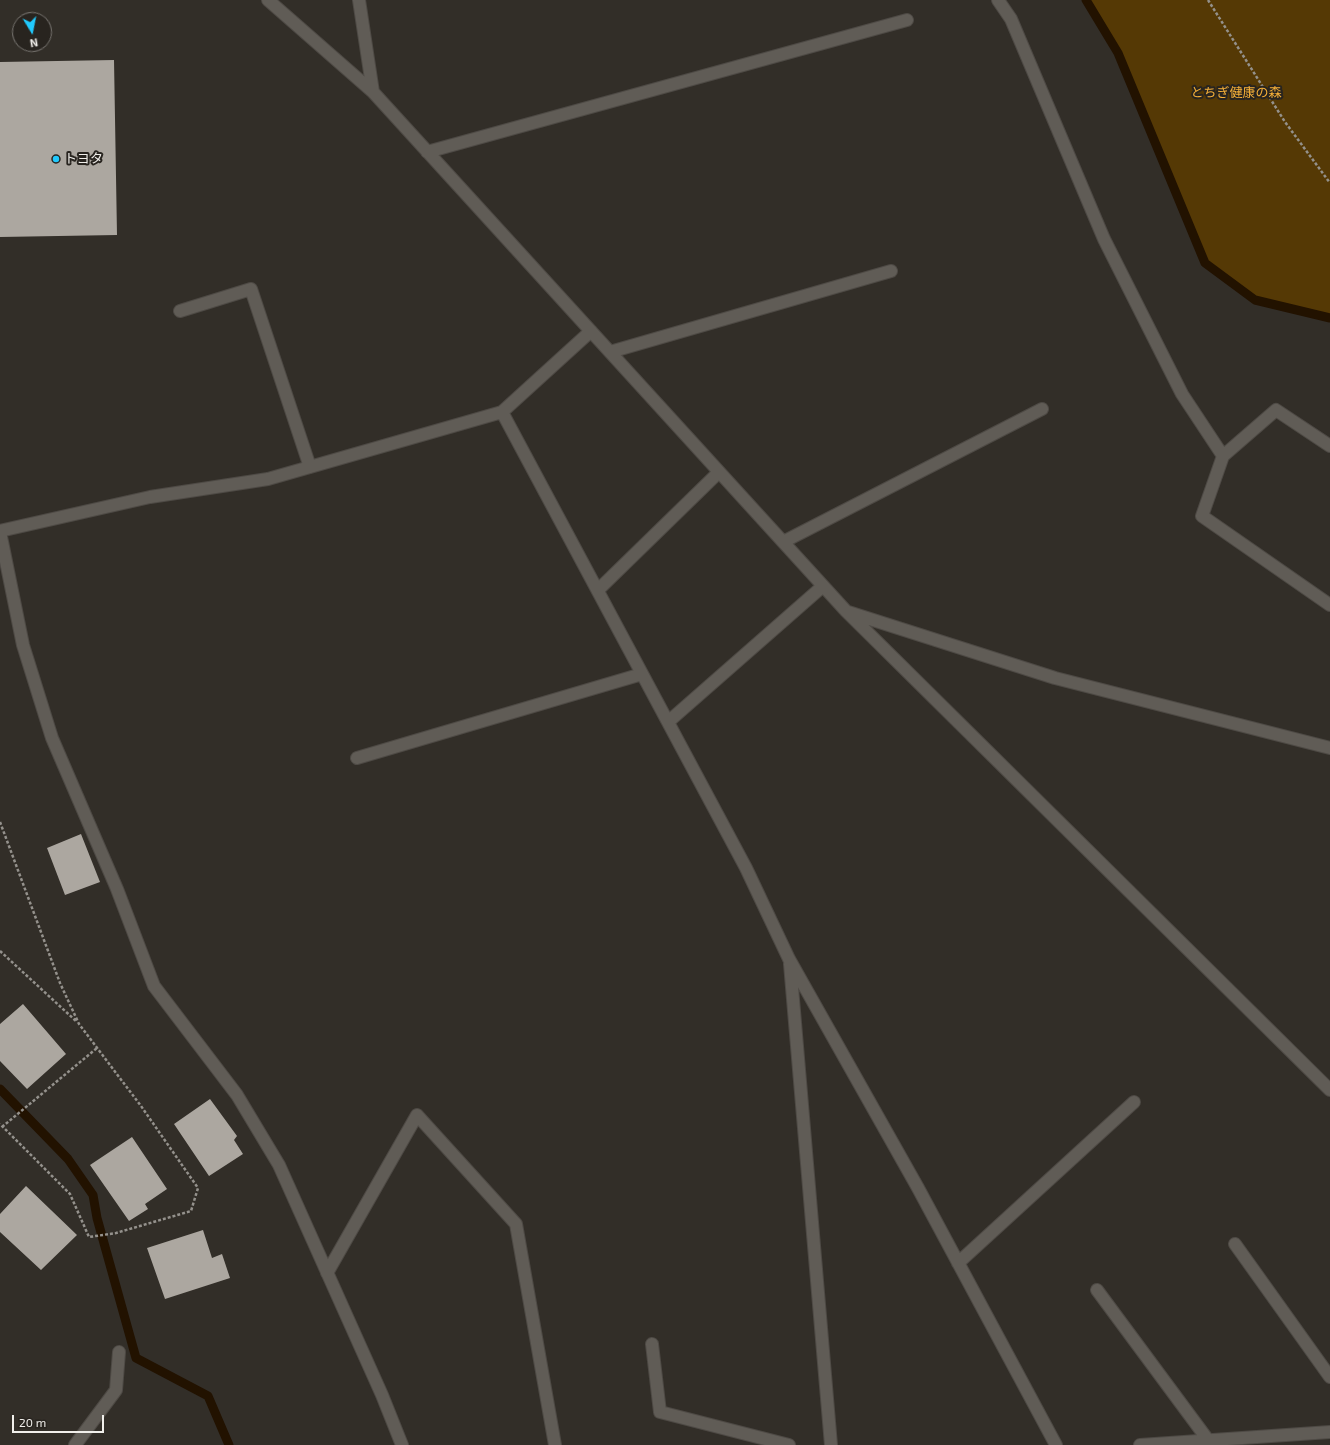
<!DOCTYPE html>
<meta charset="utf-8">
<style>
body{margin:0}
#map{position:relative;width:1330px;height:1445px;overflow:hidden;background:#322e28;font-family:"Exo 2",sans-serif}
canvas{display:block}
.north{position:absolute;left:12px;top:12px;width:40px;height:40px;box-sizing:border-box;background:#28241f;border:1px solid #787571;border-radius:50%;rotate:170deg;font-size:11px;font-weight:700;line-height:16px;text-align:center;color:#f1efeb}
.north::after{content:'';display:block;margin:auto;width:14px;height:18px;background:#21c9fd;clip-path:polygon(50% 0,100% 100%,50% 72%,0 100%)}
.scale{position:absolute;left:12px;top:1415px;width:92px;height:18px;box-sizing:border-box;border:2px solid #f1efeb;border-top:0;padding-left:5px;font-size:12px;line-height:14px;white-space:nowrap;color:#f1efeb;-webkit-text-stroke:3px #28241f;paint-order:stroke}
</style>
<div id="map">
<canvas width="1330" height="1445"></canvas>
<div class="north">N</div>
<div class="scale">20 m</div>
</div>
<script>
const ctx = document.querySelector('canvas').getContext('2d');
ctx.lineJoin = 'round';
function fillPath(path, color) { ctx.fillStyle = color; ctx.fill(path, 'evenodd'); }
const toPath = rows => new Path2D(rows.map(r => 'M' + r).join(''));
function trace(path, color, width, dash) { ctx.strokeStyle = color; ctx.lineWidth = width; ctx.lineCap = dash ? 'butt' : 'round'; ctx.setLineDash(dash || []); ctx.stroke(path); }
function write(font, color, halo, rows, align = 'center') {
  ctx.font = font + ' "Exo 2","Noto Sans JP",sans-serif'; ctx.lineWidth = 4; ctx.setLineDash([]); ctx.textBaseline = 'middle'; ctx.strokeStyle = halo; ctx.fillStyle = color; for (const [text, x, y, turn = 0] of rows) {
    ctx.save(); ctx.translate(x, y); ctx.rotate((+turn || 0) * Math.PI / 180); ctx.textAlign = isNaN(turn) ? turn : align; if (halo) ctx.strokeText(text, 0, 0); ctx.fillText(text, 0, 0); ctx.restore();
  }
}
fillPath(toPath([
 [1086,0,1330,0,1330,317,1255,300,1205,263,1118,53]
]), '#553905');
trace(toPath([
 [1086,0,1118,53,1205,263,1255,300,1330,318],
 [0,1089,68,1159,93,1195,97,1218,136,1358,208,1396,229,1445]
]), '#221200', 9);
fillPath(toPath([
 [114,60,117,235,0,237,0,62],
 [81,834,100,882,65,895,47,848],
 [23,1004,66,1054,27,1089,0,1061,0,1024],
 [210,1099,237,1136,234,1140,243,1154,209,1176,174,1124],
 [132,1137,167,1189,145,1204,148,1209,129,1221,90,1165],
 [26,1186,77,1235,41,1270,0,1232,0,1214],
 [203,1230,212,1258,222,1254,230,1278,165,1299,147,1248]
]), '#aca7a0');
const minor = toPath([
 [268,0,373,92,846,611,1330,1090],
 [359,0,373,92],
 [998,0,1011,19,1104,239,1182,394,1223,456],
 [427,152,907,20],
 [180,311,251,289,310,467],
 [610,352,891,271],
 [502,412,746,868,789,959,918,1188,1056,1445],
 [1330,446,1276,410,1223,456,1202,516,1330,605],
 [0,531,150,497,268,479,502,412,591,331],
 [0,532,23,645,52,738,117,889,154,986,237,1095,279,1165,382,1395,402,1445],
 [783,542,1042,409],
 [598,590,719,472],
 [848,612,1055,678,1330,748],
 [668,722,823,586],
 [357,758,642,674],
 [790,964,831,1445],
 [1235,1244,1330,1377],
 [958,1263,1134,1102],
 [327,1273,417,1115,516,1224,555,1445],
 [1097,1290,1208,1440],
 [652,1344,660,1412,789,1445],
 [75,1445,116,1390,119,1352],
 [1140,1445,1330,1432]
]);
trace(minor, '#4e4a45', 14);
trace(toPath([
 [1208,0,1285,122,1330,183],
 [0,822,60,983,79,1024,141,1106,198,1188,191,1211,116,1233,89,1237,70,1194,0,1124],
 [0,951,77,1022],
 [2,1127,97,1048]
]), '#94918c', 2.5, [3, 2]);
trace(minor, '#605c56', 12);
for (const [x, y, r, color] of [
 [56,159,4,"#21c9fd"]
]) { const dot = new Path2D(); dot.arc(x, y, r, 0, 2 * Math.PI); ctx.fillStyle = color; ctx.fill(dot); trace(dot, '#28241f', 1.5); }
write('13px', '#f6b038', '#28241f', [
 ["とちぎ健康の森",1236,93]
]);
write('13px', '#f1efeb', '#28241f', [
 ["トヨタ",64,159]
], 'left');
</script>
